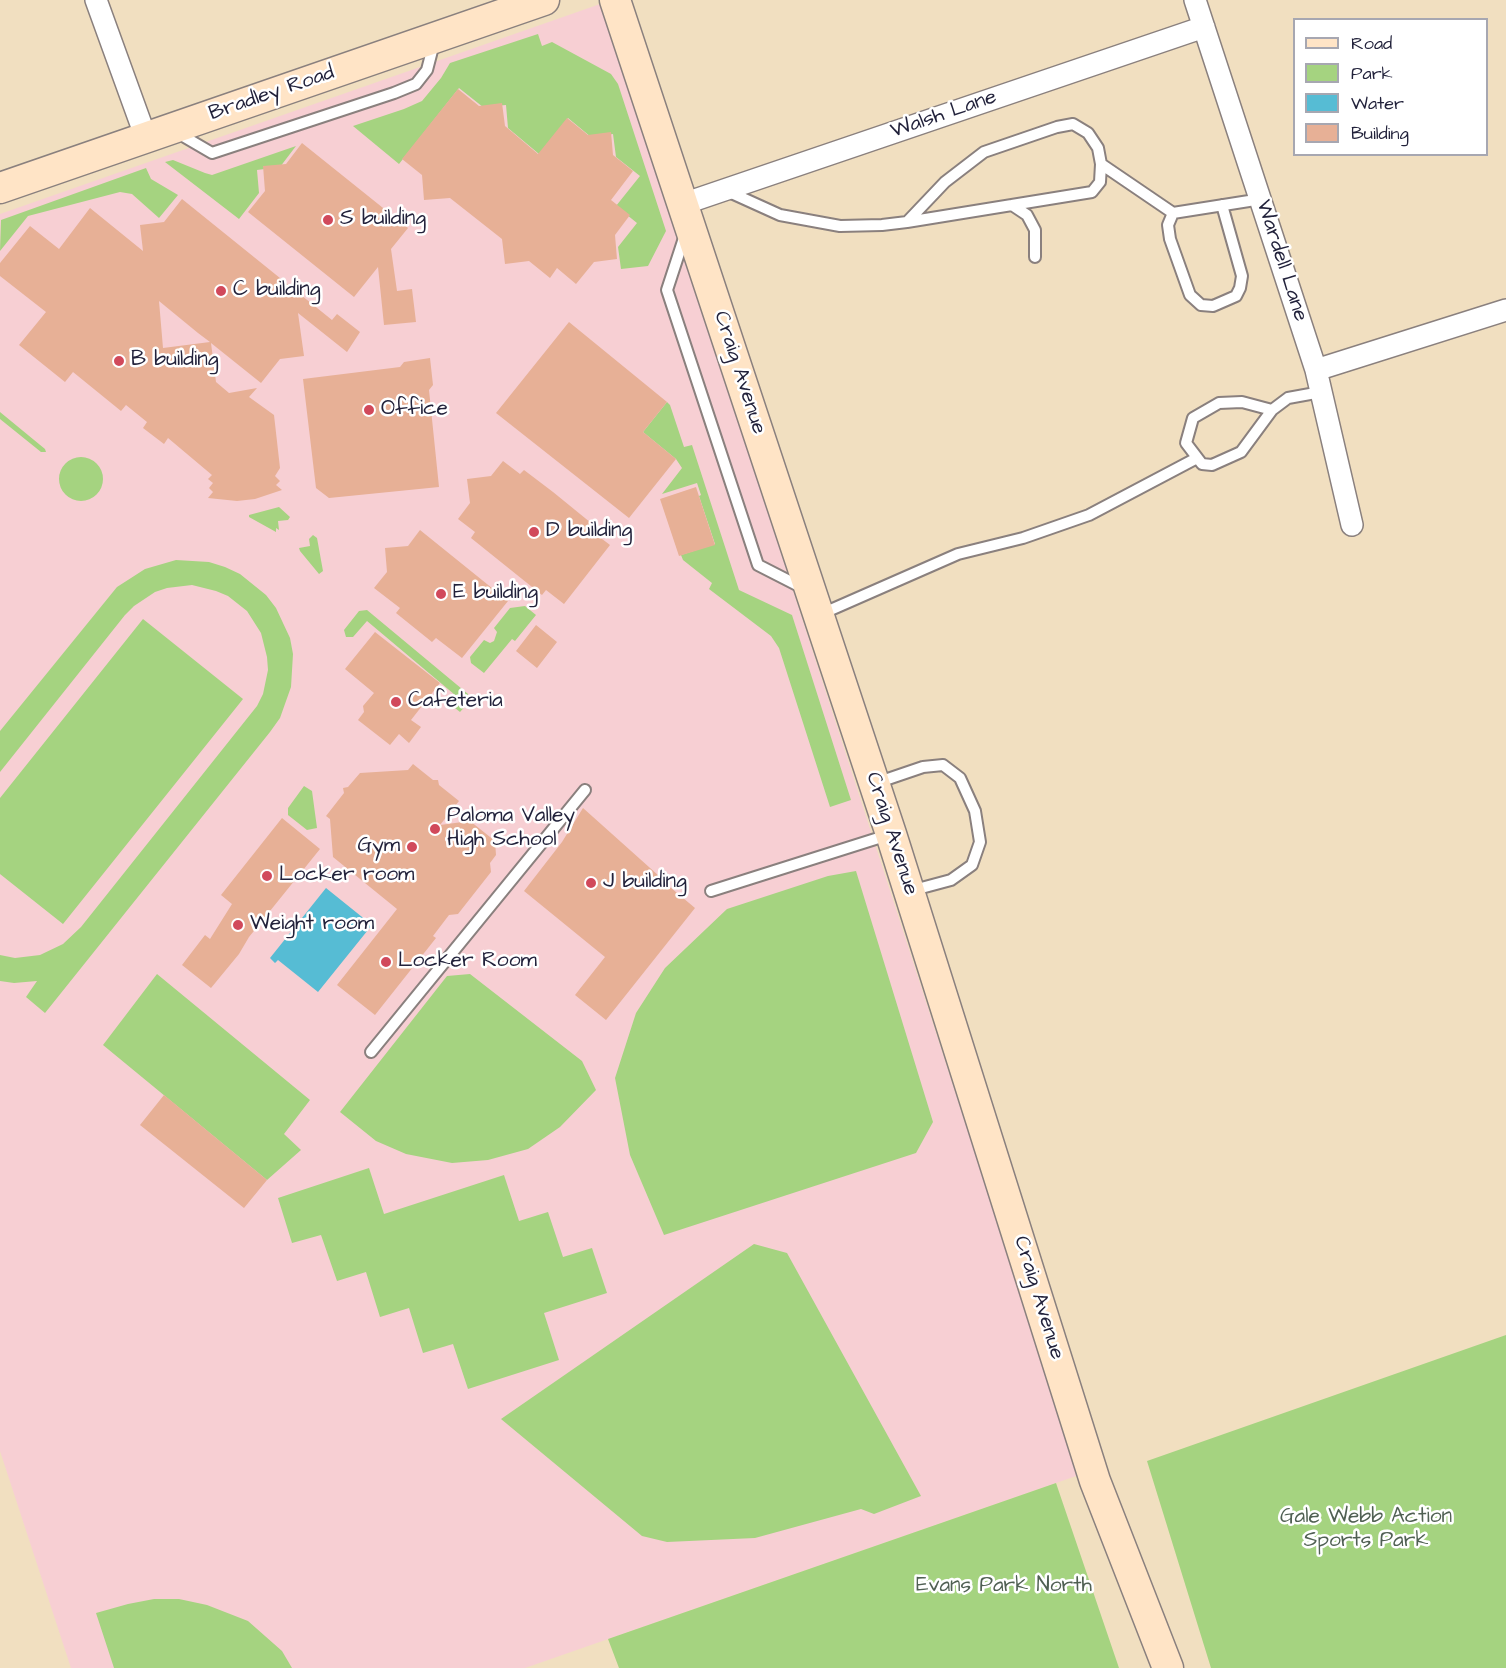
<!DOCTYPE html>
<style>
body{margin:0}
#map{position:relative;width:1506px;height:1668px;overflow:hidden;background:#f1dfc0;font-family:"Architects Daughter",sans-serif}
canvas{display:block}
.legend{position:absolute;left:1293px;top:18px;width:195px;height:138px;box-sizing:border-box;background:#fff;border:2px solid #a7a7b1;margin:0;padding:8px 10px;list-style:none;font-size:18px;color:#22223b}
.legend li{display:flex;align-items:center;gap:12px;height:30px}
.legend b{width:30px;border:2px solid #a7a7b1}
</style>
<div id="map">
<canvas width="1506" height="1668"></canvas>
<ul class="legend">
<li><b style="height:8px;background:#ffe4c6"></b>Road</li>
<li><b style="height:16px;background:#a5d380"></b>Park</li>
<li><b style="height:16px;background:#56bcd4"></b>Water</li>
<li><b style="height:16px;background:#e7b096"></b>Building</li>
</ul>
</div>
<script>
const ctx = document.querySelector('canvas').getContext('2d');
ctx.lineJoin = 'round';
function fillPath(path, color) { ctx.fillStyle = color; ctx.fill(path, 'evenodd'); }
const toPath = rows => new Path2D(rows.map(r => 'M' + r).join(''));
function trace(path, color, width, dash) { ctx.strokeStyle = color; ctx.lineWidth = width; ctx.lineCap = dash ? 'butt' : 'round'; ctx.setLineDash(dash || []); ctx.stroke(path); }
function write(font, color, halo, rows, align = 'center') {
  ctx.font = font + ' "Architects Daughter",sans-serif'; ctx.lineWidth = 5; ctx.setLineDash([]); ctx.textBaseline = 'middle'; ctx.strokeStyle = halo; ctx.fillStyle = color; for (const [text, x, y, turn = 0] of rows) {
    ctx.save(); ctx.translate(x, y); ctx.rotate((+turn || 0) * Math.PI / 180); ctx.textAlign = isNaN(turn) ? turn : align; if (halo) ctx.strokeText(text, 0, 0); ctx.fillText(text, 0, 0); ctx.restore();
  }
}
fillPath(toPath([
 [603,3,1079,1475,525,1668,71,1668,0,1451,0,214]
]), '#f7cfd3');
fillPath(toPath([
 [538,34,542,46,552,42,611,74,618,84,666,231,648,266,621,269,618,247,637,223,616,206,640,176,616,157,613,134,591,137,568,118,539,154,508,128,506,105,483,107,459,88,399,164,353,126,404,109,422,101,441,78,450,63],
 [296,146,280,167,257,170,259,193,239,219,165,162,173,160,205,173,212,175],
 [146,168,151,179,178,195,159,218,132,194,120,192,28,216,0,251,1,220],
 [667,402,670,405,684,447,692,445,739,590,792,615,851,800,830,807,779,648,771,636,709,589,712,583,683,560,681,555,715,544,699,496,701,495,697,483,662,494,682,468,676,459,643,432],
 [0,412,45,449,46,452,41,452,0,419],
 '59 479a22 22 0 1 1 44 0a22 22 0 1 1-44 0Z',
 [279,507,290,517,288,520,278,521,279,530,276,528,276,532,249,517,249,515],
 [313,535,317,538,323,571,319,574,300,551,299,548,310,546,309,539],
 [176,560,209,562,225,567,240,574,266,595,276,608,290,638,293,654,291,687,280,718,270,732,45,1013,26,997,37,981,14,983,0,981,0,955,15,958,40,955,63,944,81,927,257,706,263,694,268,670,267,657,261,633,247,611,228,596,216,591,192,585,167,588,155,592,134,606,125,615,0,772,0,731,117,587,145,569],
 [525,606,536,615,515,641,512,639,484,673,471,663,470,657,484,640,490,643,494,641,497,632,494,628,510,608],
 [367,610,468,694,468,703,460,712,455,708,461,700,367,621,353,637,346,637,344,630,359,611],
 [143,619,243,699,63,924,0,874,0,798],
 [304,786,312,791,317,828,307,830,288,815,288,808],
 [856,871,933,1122,916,1153,664,1235,630,1155,615,1078,636,1013,665,968,727,909,828,876],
 [157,974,310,1100,284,1134,301,1150,267,1180,103,1045],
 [470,974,582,1061,596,1090,560,1127,528,1149,488,1160,452,1163,406,1154,376,1141,340,1112,447,976],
 [369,1168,384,1214,504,1175,519,1221,548,1212,563,1257,592,1248,607,1293,544,1313,559,1360,468,1389,453,1344,423,1353,409,1308,380,1317,366,1272,337,1281,321,1235,292,1243,278,1198],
 [754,1244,787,1253,921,1496,874,1514,861,1509,755,1538,667,1542,642,1536,501,1419],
 [1506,1335,1506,1668,1211,1668,1147,1461],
 [1056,1483,1119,1668,619,1668,608,1639],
 [154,1599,179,1599,207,1605,248,1621,282,1651,292,1668,114,1668,96,1613,128,1604]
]), '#a5d380');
fillPath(toPath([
 [326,888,372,925,318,992,278,960,275,963,270,958]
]), '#56bcd4');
fillPath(toPath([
 [458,89,479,106,502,103,505,126,538,154,567,118,588,135,611,132,613,155,633,171,611,200,630,215,615,235,617,259,594,262,576,284,557,268,550,278,529,261,505,264,502,239,450,198,424,200,422,175,402,159],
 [302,143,408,228,391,249,397,291,412,289,416,322,384,325,378,267,354,297,248,212,265,191,263,166,286,164],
 [182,199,332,320,337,314,360,332,347,352,298,313,304,356,280,359,261,383,211,343,216,382,229,393,257,388,249,397,274,415,280,468,275,476,280,481,276,485,282,490,255,499,237,501,208,498,213,492,209,488,213,483,208,479,212,475,168,438,164,444,143,428,147,422,126,405,121,411,73,372,65,382,19,345,46,312,0,276,0,263,30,226,59,249,90,208,143,251,140,225,164,222],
 [159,301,198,333,210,342,163,348],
 [569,322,667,402,643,432,676,459,629,518,496,413],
 [430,358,433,385,429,390,439,487,329,498,316,488,303,379,400,367,404,362],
 [503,461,520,474,524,470,553,492,596,527,593,532,610,545,564,604,546,590,542,595,471,538,475,532,458,519,470,503,467,479,491,476],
 [696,487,715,545,679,556,660,499],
 [420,530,508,601,462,658,436,638,432,642,396,613,400,608,374,588,387,572,385,548,408,546],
 [536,625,557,642,537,668,516,651],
 [375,632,440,683,411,720,421,727,409,743,399,734,390,745,358,720,364,712,363,706,374,693,345,669],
 [413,764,433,780,438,780,439,785,459,801,440,825,470,821,495,841,496,855,490,863,491,872,458,914,449,915,433,936,436,938,375,1015,337,985,397,909,333,857,330,819,326,816,344,793,343,788,348,787,360,773,408,770],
 [583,808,659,876,658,877,695,908,606,1020,575,995,605,957,524,891,562,842],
 [282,818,320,849,249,937,239,954,211,988,182,965,205,935,210,939,232,904,221,895],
 [164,1095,267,1180,244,1208,140,1125]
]), '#e7b096');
const lane = toPath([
 [176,132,212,153,394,93,416,84,427,70,434,43],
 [1101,164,1173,213,1168,225,1170,239,1190,295,1201,305,1213,306,1236,296,1240,288,1242,276,1222,205],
 [727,191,780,215,840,226,882,225,907,222,1092,192,1100,182,1101,164,1098,148,1088,133,1073,124,1057,127,984,152,945,182,907,222],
 [1012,205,1027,215,1035,230,1035,257],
 [1173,213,1249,201,1260,197],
 [685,235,667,290,758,565,803,588],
 [1272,410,1242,402,1219,403,1193,418,1186,443,1202,464,1212,465,1241,452,1272,410,1288,398,1321,392],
 [819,615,958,554,1023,538,1089,515,1197,458],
 [876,783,923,767,943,765,960,778,975,811,980,842,972,865,951,880,910,891],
 [711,891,888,835],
 [371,1052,585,790]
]);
const street = toPath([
 [96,0,146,138],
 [1195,0,1316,370,1352,525],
 [683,204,1204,27],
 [1316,370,1506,310]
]);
const secondary = toPath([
 [615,0,891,834,1095,1481,1168,1668],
 [0,188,544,0]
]);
trace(lane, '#8a807e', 14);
trace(street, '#8a807e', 24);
trace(secondary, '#8a807e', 33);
trace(lane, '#fff', 10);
trace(street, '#fff', 21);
trace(secondary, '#ffe4c6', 30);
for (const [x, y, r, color] of [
 [328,220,6,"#d1495b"],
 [221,291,6,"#d1495b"],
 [119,361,6,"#d1495b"],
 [369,410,6,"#d1495b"],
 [534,532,6,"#d1495b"],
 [441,594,6,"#d1495b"],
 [396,702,6,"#d1495b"],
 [435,829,6,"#d1495b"],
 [412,847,6,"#d1495b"],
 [267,876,6,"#d1495b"],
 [591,883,6,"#d1495b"],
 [238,925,6,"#d1495b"],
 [386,962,6,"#d1495b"]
]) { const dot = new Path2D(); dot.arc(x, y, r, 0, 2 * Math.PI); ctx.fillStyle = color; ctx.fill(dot); trace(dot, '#fff', 2); }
write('21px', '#22223b', '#fff', [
 ["Bradley Road",272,94,-19],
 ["Walsh Lane",944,115,-19],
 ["Wardell Lane",1281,261,72],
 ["Craig Avenue",739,373,72],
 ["Craig Avenue",891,834,72],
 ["Craig Avenue",1038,1298,73]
]);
write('21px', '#22223b', '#fff', [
 ["S building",340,220],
 ["C building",233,291],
 ["B building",131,361],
 ["Office",381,410],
 ["D building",546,532],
 ["E building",453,594],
 ["Cafeteria",408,702],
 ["Paloma Valley",447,817],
 ["High School",447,841],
 ["Gym",400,847,"right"],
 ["Locker room",279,876],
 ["J building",603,883],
 ["Weight room",250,925],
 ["Locker Room",398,962]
], 'left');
write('21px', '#506053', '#fff', [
 ["Gale Webb Action",1366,1518],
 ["Sports Park",1366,1542],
 ["Evans Park North",1004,1587]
]);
</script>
